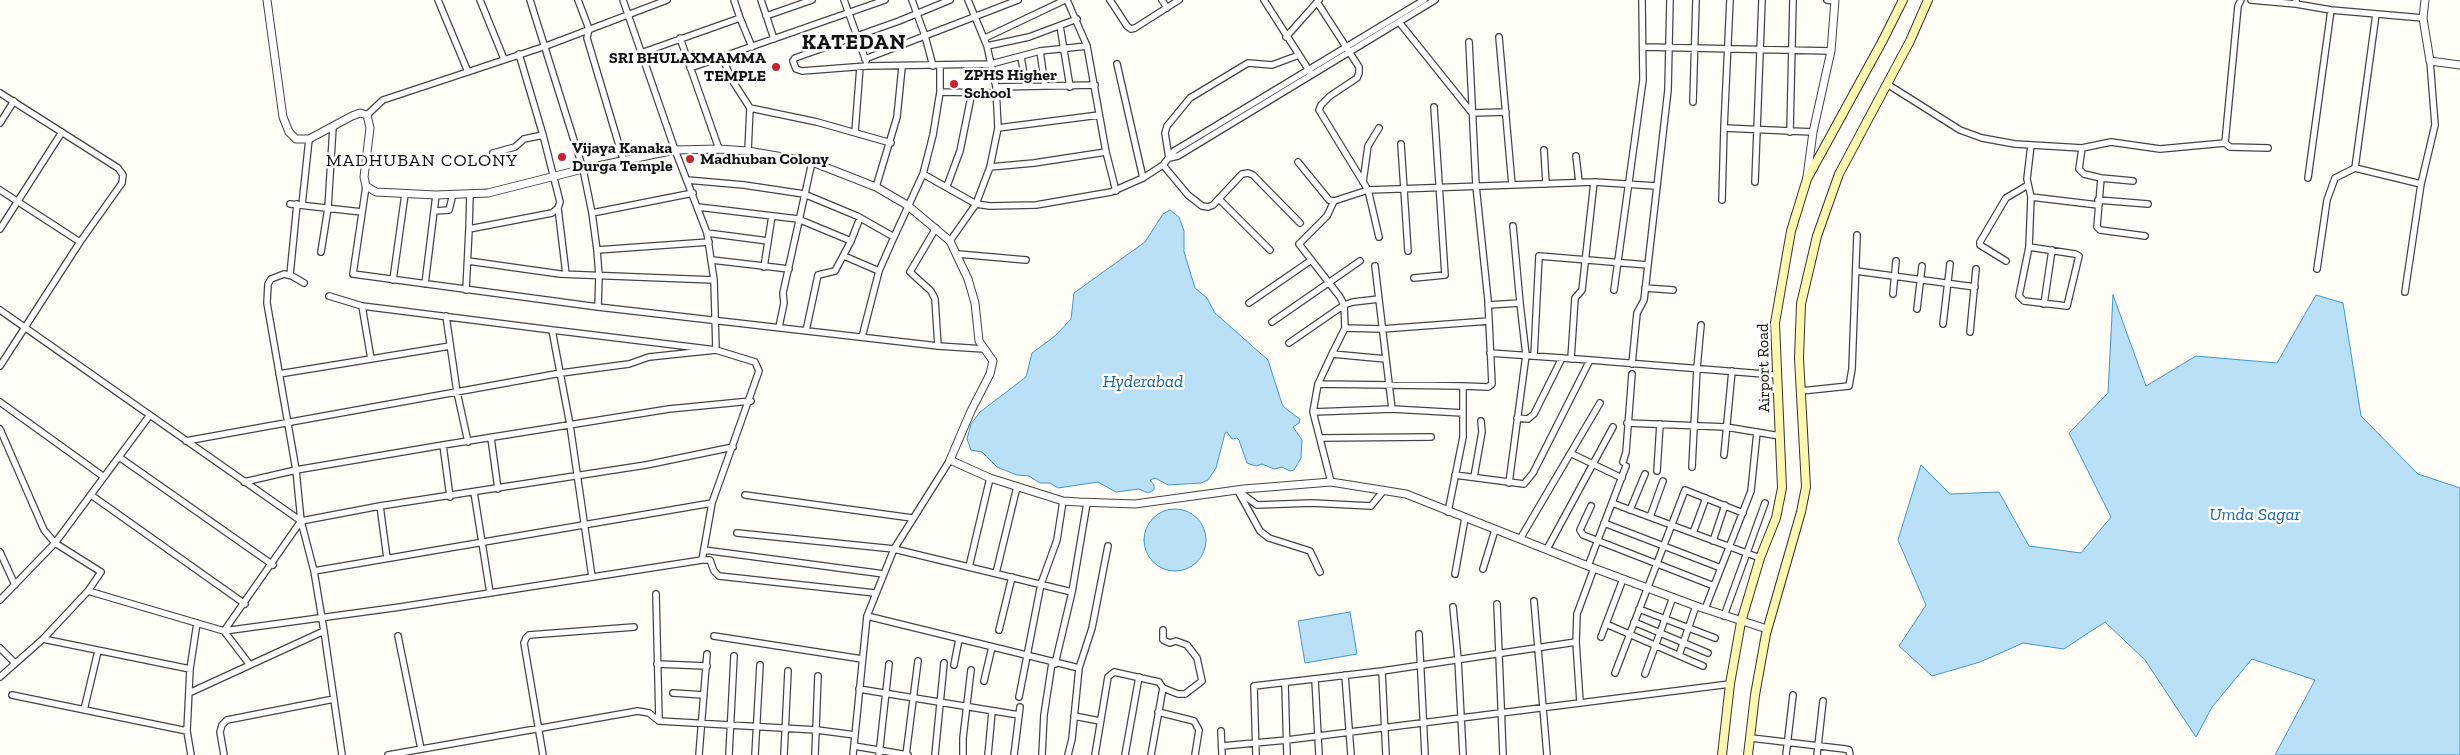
<!DOCTYPE html>
<style>
body{margin:0}
canvas{display:block;background:#fffdf5}
</style>
<canvas width="2460" height="755"></canvas>
<script>
const ctx = document.querySelector('canvas').getContext('2d');
ctx.lineJoin = 'round';
function fillPath(path, color) { ctx.fillStyle = color; ctx.fill(path, 'evenodd'); }
const toPath = rows => new Path2D(rows.map(r => 'M' + r).join(''));
function trace(path, color, width, dash) { ctx.strokeStyle = color; ctx.lineWidth = width; ctx.lineCap = dash ? 'butt' : 'round'; ctx.setLineDash(dash || []); ctx.stroke(path); }
function write(font, color, halo, rows, align = 'center') {
  ctx.font = font + ' "Zilla Slab",serif'; ctx.lineWidth = 5; ctx.setLineDash([]); ctx.textBaseline = 'middle'; ctx.strokeStyle = halo; ctx.fillStyle = color; for (const [text, x, y, turn = 0] of rows) {
    ctx.save(); ctx.translate(x, y); ctx.rotate((+turn || 0) * Math.PI / 180); ctx.textAlign = isNaN(turn) ? turn : align; if (halo) ctx.strokeText(text, 0, 0); ctx.fillText(text, 0, 0); ctx.restore();
  }
}
const water = toPath([
 [1170,210,1179,217,1184,231,1184,252,1195,288,1207,298,1215,313,1268,360,1282,404,1285,408,1300,419,1299,423,1293,427,1302,440,1301,458,1294,470,1290,471,1282,467,1274,469,1262,464,1256,466,1247,463,1239,440,1237,438,1232,439,1227,432,1225,433,1216,468,1208,480,1201,483,1168,485,1155,478,1150,480,1154,485,1154,490,1148,493,1139,489,1116,492,1098,482,1058,488,1050,483,1040,483,1029,476,1017,475,997,467,982,452,971,450,967,439,971,424,980,412,1026,377,1032,353,1055,336,1071,319,1074,293,1145,242,1163,214,1170,210],
 [2113,295,2146,386,2196,356,2277,363,2316,295,2343,303,2361,416,2418,474,2460,488,2460,755,2275,755,2315,680,2252,659,2212,707,2196,737,2145,660,2105,622,2064,649,2023,643,1980,662,1932,676,1899,646,1926,605,1898,540,1921,465,1950,494,1999,492,2029,546,2081,553,2111,517,2069,433,2108,393,2113,295],
 '1144 540a31 31 0 1 1 62 0a31 31 0 1 1-62 0Z',
 [1350,612,1357,654,1305,663,1298,621,1350,612]
]);
fillPath(water, '#b9e0f7');
trace(water, '#3f96cf', 1);
const minor = toPath([
 [438,0,468,72],
 [480,0,504,59],
 [530,0,583,169,592,213,597,250,599,276,598,307],
 [578,0,589,29,587,38,624,162],
 [734,0,740,18],
 [761,0,774,39],
 [844,0,866,61],
 [912,0,925,36,933,66],
 [950,0,899,21,795,58,793,61,796,69,802,71,867,66,991,64,1040,51,1087,46],
 [1067,0,1087,46,1106,152,1116,191],
 [1110,0,1127,26,1131,29,1135,28,1179,0],
 [1162,0,1167,8],
 [1264,0,1310,72],
 [1730,0,1724,128,1813,132],
 [1827,0,1835,1],
 [2241,0,2238,6,2225,143,2230,147,2268,148],
 [2251,0,2296,4],
 [2296,0,2296,4,2331,10,2423,18],
 [1317,2,1359,67,1359,73,1357,78,1330,96,1321,105,1319,110,1368,190,1379,237],
 [766,16,812,0],
 [1399,22,1472,113,1506,112],
 [1060,26,1070,87],
 [1286,37,1319,0],
 [680,38,719,149],
 [985,38,1065,0],
 [987,46,1029,37,1077,19],
 [1643,47,1831,51],
 [1040,51,1045,86],
 [641,53,740,18,752,47],
 [722,57,732,80,750,108,748,151],
 [1021,57,1026,86],
 [865,59,1018,0],
 [1117,64,1143,178],
 [690,68,885,0],
 [1887,84,1960,130,1982,138,2015,144,2082,148,2079,169,2084,174,2101,178,2097,227,2100,230,2145,236],
 [996,87,1095,85],
 [940,92,997,93],
 [0,93,118,168,123,175,122,183,80,242,0,366],
 [1693,102,1696,0],
 [750,108,817,122,891,143],
 [367,115,383,100,546,46,667,0],
 [0,123,14,101],
 [998,128,1099,115],
 [855,132,860,67],
 [1790,132,1793,0],
 [1401,144,1408,251],
 [2082,148,2111,142,2160,149,2225,143],
 [1544,150,1546,184],
 [493,153,515,147,524,139,543,135],
 [1576,156,1579,182],
 [1169,158,1178,156,1435,0],
 [1169,158,1165,133,1167,126,1190,98,1248,63,1272,65,1299,55],
 [1298,162,1329,200,1334,201,1368,190,1512,185,1499,37],
 [1163,165,1188,195,1202,206,1208,207,1213,205,1242,174,1248,173,1253,175,1300,223],
 [990,167,1034,163,1106,152],
 [2355,168,2376,14],
 [923,174,976,204,990,206,1036,205,1111,192,1143,178,1163,165,1174,151,1424,0],
 [2101,178,2133,181],
 [2308,178,2331,10],
 [687,180,744,185,804,194,857,216,894,237,879,271,862,337],
 [1363,182,1368,146,1379,128],
 [1755,182,1762,0],
 [1512,185,1594,182],
 [366,186,353,274,598,307,938,346,984,349],
 [947,186,960,151,972,92],
 [876,187,897,117,902,67],
 [0,190,80,242],
 [2031,197,2098,205],
 [1219,199,1270,250],
 [1722,200,1724,128],
 [2098,200,2148,204],
 [1334,201,1327,216,1299,244,1340,297,1344,305,1345,328],
 [290,204,362,212],
 [302,205,309,139],
 [698,207,798,219,851,241,860,218],
 [558,208,566,274],
 [434,211,449,210,453,194],
 [592,213,693,193],
 [936,228,910,272,931,291,935,299,938,346],
 [0,229,62,132],
 [469,229,470,194],
 [707,233,768,241],
 [894,237,923,174,933,135,940,92,940,66],
 [950,241,976,204,990,167,998,128,996,87,987,46,968,0],
 [2029,247,2075,254,2079,256,2067,306,2024,301,2019,296,2029,247,2031,197,2027,179,2031,145],
 [597,250,709,242],
 [321,252,328,208,333,127],
 [958,254,1026,260],
 [844,256,879,271],
 [712,260,789,269],
 [468,261,560,274,714,280],
 [2006,261,1980,245,1980,242,2006,198,2028,185],
 [1375,266,1392,409],
 [764,267,772,216],
 [2317,269,2327,200,2335,178,2355,168,2421,184],
 [1856,271,1975,287],
 [290,275,297,204],
 [1414,278,1445,275,1434,107],
 [393,280,405,194],
 [304,283,292,276,284,274,271,279,268,284,267,303,296,470,301,521,314,571,324,631,342,755],
 [425,284,436,195],
 [1645,288,1673,290],
 [466,290,469,229,552,213,558,208,560,202,543,135,519,54],
 [1614,290,1643,80,1642,0],
 [2405,292,2421,184,2435,125,2430,61],
 [1893,294,1896,261],
 [329,296,362,306,552,330,570,425,592,577],
 [1249,303,1310,261],
 [2044,304,2052,250],
 [1488,305,1520,303,1513,226],
 [1917,309,1922,266],
 [0,310,301,521],
 [446,316,457,392,468,442],
 [1272,322,1360,261],
 [1943,324,1950,264],
 [779,327,784,303,783,293,812,162],
 [552,330,716,350,755,362,759,371,712,503,702,560,710,560,714,571,719,576,875,593],
 [806,331,818,275,835,271,851,241],
 [1970,332,1976,269],
 [1289,343,1344,305,1353,302,1379,299],
 [1332,354,1345,328,1382,329,1489,321],
 [1534,356,1539,256,1648,265],
 [371,359,450,346],
 [1571,359,1575,298,1582,290,1594,182,1656,186],
 [1590,360,1776,375],
 [1632,364,1637,313,1644,300,1668,90,1670,0],
 [279,374,371,359,362,306],
 [1318,384,1463,386],
 [1801,391,1849,386,1852,369,1857,235],
 [0,402,104,477],
 [1313,412,1392,409,1463,413],
 [1517,418,1528,419,1534,414,1562,358],
 [1627,423,1726,427,1780,436],
 [0,429,44,530,55,543,101,572,88,591,43,639,0,677],
 [491,438,498,489],
 [1320,438,1431,437],
 [186,441,561,373,629,364,649,357,716,350,714,280,707,233,675,150,623,0],
 [443,445,450,497],
 [1572,454,1622,478],
 [1724,455,1732,371],
 [119,457,273,565],
 [1623,462,1626,452,1632,374],
 [1692,467,1697,368,1701,325],
 [1657,471,1660,424],
 [1455,475,1524,484,1533,473,1590,360,1490,353],
 [1474,477,1482,432,1481,421],
 [244,482,296,470,443,445,669,409,751,401],
 [1331,482,1313,412,1318,384,1332,354,1386,359],
 [1509,483,1526,355,1520,303],
 [1237,490,1257,505,1312,503,1371,506,1384,490],
 [1238,491,1260,531,1269,538,1310,551,1320,572],
 [474,492,490,593],
 [91,495,245,604],
 [745,495,912,518],
 [1612,503,1760,558],
 [380,506,387,558],
 [1591,506,1580,530,1583,535,1714,586],
 [1630,510,1645,474],
 [1448,512,1463,437,1463,386,1488,387,1492,384,1488,300,1476,186,1469,42],
 [1650,517,1663,481],
 [1604,523,1721,568],
 [737,533,894,549,1072,592],
 [1693,533,1706,498],
 [1520,539,1600,403],
 [1713,541,1725,505],
 [1547,549,1613,427],
 [704,550,884,574],
 [0,552,15,585],
 [1588,566,1626,466],
 [969,567,990,478],
 [1483,569,1495,530],
 [314,571,712,503],
 [996,573,1017,487],
 [1455,574,1465,518],
 [88,591,224,631,400,607,702,560],
 [656,594,659,721],
 [0,600,55,543,150,415],
 [1534,601,1547,755],
 [1497,604,1503,755],
 [1453,607,1458,659,1463,755],
 [1639,609,1715,638],
 [1705,609,1751,491,1757,432],
 [867,616,1079,668,1072,739,1068,755],
 [1724,616,1765,503],
 [1634,622,1708,653],
 [1606,624,1703,666],
 [999,630,1012,577],
 [1163,630,1163,640,1170,643,1176,641,1187,645,1197,658,1202,681,1185,694,1178,694,1163,688],
 [1419,634,1425,755],
 [398,636,421,749],
 [714,636,862,659],
 [1601,637,1623,579],
 [43,639,190,669],
 [0,648,15,663],
 [1679,655,1696,606],
 [657,664,707,666],
 [1055,664,1072,592,1087,503],
 [250,665,224,631,301,521,380,506,646,465,733,447],
 [954,665,959,639],
 [1079,668,1092,628,1108,546],
 [1382,671,1386,755],
 [1615,673,1685,490,1743,513],
 [1645,674,1673,597],
 [1345,675,1351,755],
 [1315,679,1319,755],
 [984,681,992,647],
 [1285,683,1287,755],
 [859,689,1019,715],
 [189,693,324,631],
 [673,693,704,695],
 [12,695,187,731],
 [1019,697,1041,584,1057,540,1063,501],
 [1580,702,1576,642,1577,614,1594,568],
 [84,710,98,651],
 [1158,712,1194,721,1199,730,1195,755],
 [1074,716,1100,721],
 [1221,731,1222,755],
 [1751,738,1845,749,1849,750,1850,755],
 [854,746,908,755],
 [1222,746,1287,740,1730,684],
 [191,755,187,731,190,669,197,623],
 [224,755,220,732,222,725,227,720,334,699],
 [388,755,638,711,649,713,659,721,817,730,855,735],
 [543,755,524,643,526,638,529,635,634,627],
 [699,755,707,654],
 [729,755,734,656],
 [755,755,760,665],
 [784,755,788,671],
 [815,755,818,676],
 [853,755,867,616,894,549,950,460],
 [879,755,889,664],
 [906,755,918,661],
 [935,755,944,663],
 [963,755,963,738,971,670],
 [988,755,992,712],
 [1014,755,1020,707],
 [1042,755,1044,715,1052,663],
 [1095,755,1108,677,1114,672,1159,682,1163,688,1151,755],
 [1125,755,1139,677],
 [1256,755,1254,686,1382,671,1576,642],
 [1786,755,1793,695],
 [1817,755,1823,701]
]);
const tertiary = toPath([
 [267,0,283,117,289,132,296,139,309,139,352,116,360,113,367,115,370,128,364,177,366,186,376,192,436,195,488,193,583,169,675,150,719,149,748,151,812,162,876,187,907,205,950,241,968,279,975,303,979,341,993,361,990,374,971,411,950,460,990,478,1063,501,1079,502,1135,504,1244,489,1331,482,1406,494,1588,566,1696,606,1767,629],
 [2425,0,2423,18,2430,61,2460,65],
 [1807,177,1813,132,1831,51,1835,0]
]);
const secondary = toPath([
 [1722,755,1730,684,1741,622,1760,558,1776,518,1782,488,1775,323,1791,231,1807,179,1883,40,1903,0],
 [1748,755,1755,695,1766,634,1801,512,1806,487,1799,358,1801,304,1817,236,1839,174,1910,41,1928,0]
]);
trace(minor, '#444', 8);
trace(tertiary, '#444', 9);
trace(secondary, '#333', 10);
trace(minor, '#fff', 5.5);
trace(tertiary, '#fff', 7);
trace(secondary, '#fff6b0', 8);
for (const [x, y, r, color] of [
 [776,67,5,"#c4262e"],
 [954,84,5,"#c4262e"],
 [562,157,5,"#c4262e"],
 [690,159,5,"#c4262e"]
]) { const dot = new Path2D(); dot.arc(x, y, r, 0, 2 * Math.PI); ctx.fillStyle = color; ctx.fill(dot); trace(dot, '#fff', 2); }
write('bold 16px', '#111', '#fff', [
 ["SRI BHULAXMAMMA",766,58,"right"],
 ["TEMPLE",766,76,"right"],
 ["ZPHS Higher",964,75],
 ["School",964,93],
 ["Vijaya Kanaka",572,148],
 ["Durga Temple",572,166],
 ["Madhuban Colony",700,159]
], 'left');
write('16px', '#111', '#fff', [
 ["Airport Road",1764,368,-91]
]);
ctx.letterSpacing = '1px';
write('18px', '#111', '#fff', [
 ["MADHUBAN COLONY",422,161]
]);
ctx.letterSpacing = '0px';
write('italic 18px', '#1768a6', '#fff', [
 ["Hyderabad",1143,382],
 ["Umda Sagar",2255,515]
]);
ctx.letterSpacing = '1px';
write('bold 21px', '#111', '#fff', [
 ["KATEDAN",854,43]
]);
ctx.letterSpacing = '0px';
</script>
